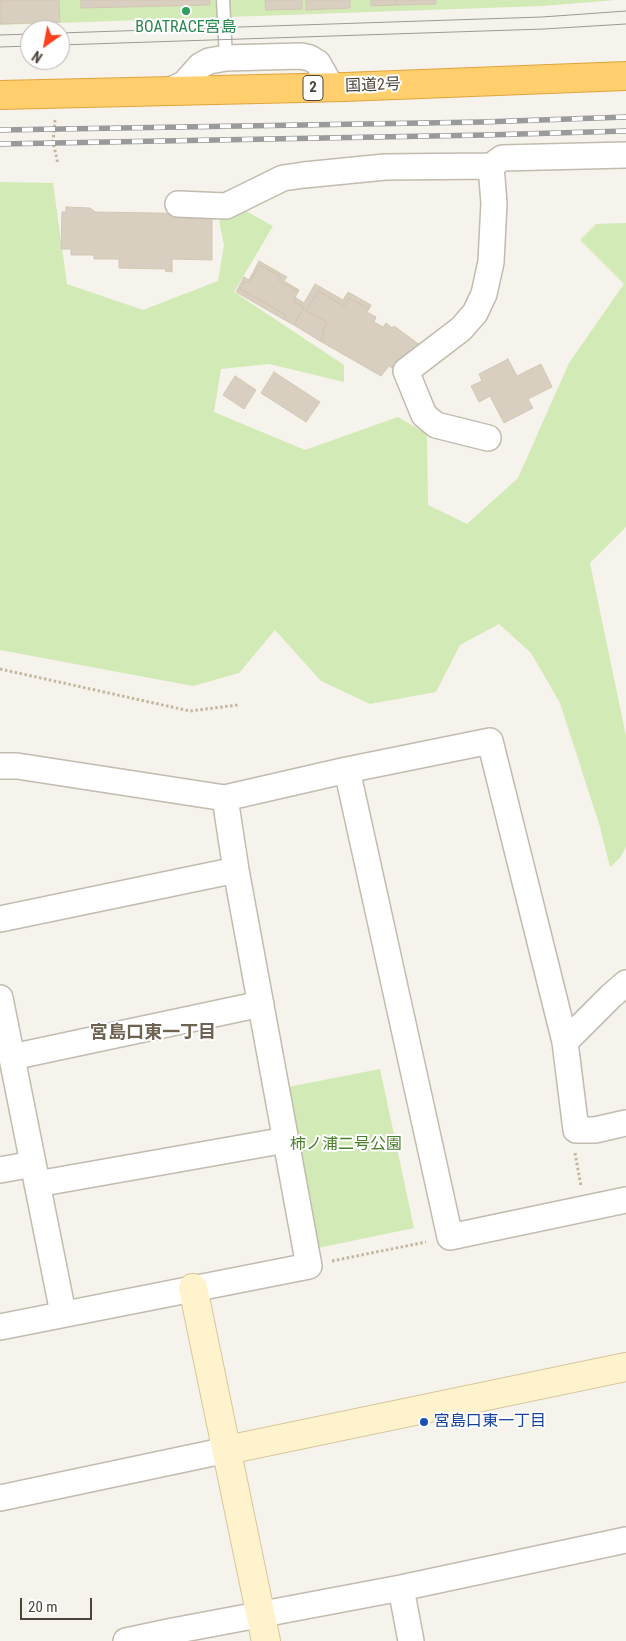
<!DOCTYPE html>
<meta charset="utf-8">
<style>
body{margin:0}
#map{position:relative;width:626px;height:1641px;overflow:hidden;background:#f6f3ec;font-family:"Roboto Condensed",sans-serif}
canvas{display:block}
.north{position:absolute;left:20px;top:20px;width:50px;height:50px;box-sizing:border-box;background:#fff;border:1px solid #b7b4b0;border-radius:50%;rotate:213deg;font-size:14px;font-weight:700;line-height:20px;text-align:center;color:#4b4439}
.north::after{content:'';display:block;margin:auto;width:18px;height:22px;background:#fc3f1d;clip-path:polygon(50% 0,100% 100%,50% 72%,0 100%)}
.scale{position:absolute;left:20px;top:1598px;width:72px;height:22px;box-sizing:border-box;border:2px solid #4b4439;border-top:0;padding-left:6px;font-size:15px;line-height:18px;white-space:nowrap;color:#4b4439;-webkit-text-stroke:4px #fff;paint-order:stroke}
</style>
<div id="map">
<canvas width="626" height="1641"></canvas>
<div class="north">N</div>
<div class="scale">20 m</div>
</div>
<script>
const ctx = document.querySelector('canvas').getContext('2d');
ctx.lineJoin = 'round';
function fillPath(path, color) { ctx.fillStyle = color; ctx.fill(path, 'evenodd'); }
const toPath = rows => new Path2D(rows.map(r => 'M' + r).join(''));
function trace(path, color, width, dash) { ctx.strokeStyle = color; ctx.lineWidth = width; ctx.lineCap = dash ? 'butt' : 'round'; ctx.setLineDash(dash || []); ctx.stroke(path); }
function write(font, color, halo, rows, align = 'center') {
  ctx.font = font + ' "Roboto Condensed","Noto Sans JP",sans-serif'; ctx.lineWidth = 4; ctx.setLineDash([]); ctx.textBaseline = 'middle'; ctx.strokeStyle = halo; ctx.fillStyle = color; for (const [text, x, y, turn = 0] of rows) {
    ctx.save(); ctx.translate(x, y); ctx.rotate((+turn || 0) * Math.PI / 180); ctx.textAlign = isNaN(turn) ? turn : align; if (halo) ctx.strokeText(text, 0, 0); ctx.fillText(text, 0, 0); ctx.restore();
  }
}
fillPath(toPath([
 [0,0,616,0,542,6,0,25],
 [0,182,53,183,67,284,143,310,218,281,224,245,219,221,242,209,273,226,234,292,344,365,344,382,269,364,221,369,214,412,305,450,398,417,427,434,428,505,467,524,518,478,569,363,624,284,580,240,596,224,626,223,626,527,590,563,626,736,626,847,620,858,610,867,600,827,560,703,531,653,499,624,460,645,436,692,370,704,321,681,275,630,239,673,193,686,0,650],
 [380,1069,414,1228,318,1248,283,1088]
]), '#d2eab5');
const building = toPath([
 [0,0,59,0,60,22,0,24,0,0],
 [81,0,210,0,210,5,81,8,81,0],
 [265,0,302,0,302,9,266,10,265,0],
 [306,0,350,0,350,8,306,10,306,0],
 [371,0,396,0,396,5,371,6,371,0],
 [396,0,436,0,436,4,396,5,396,0],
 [66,207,90,208,95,212,212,214,212,260,172,259,172,272,165,271,166,269,119,268,119,259,94,259,94,255,71,255,71,249,61,249,62,212,66,212,66,207],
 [259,261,287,277,284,281,299,290,298,292,279,281,281,277,260,265,249,283,245,281,240,289,286,315,283,319,236,292,244,277,249,280,259,261],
 [260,265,281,277,279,281,298,292,293,301,304,307,294,325,283,319,286,315,240,289,245,281,249,283,260,265],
 [315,284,343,300,348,292,371,305,369,309,349,298,344,306,318,291,306,311,327,322,322,331,325,333,320,341,294,325,304,307,293,301,295,297,304,303,315,284],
 [318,291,344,306,349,298,369,309,367,312,376,317,374,322,383,327,386,323,392,328,394,326,420,345,399,365,397,362,392,368,389,366,381,376,320,341,325,333,322,331,327,322,306,311,318,291],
 [508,359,517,376,541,364,552,387,528,399,533,408,504,423,490,396,479,402,471,386,482,381,479,374,508,359],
 [274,372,320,402,306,422,261,393,274,372],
 [235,376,256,390,244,409,223,395,235,376]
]);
fillPath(building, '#d8cfc1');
trace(building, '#d3c7b4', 1);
const lane = toPath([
 [223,0,226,58]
]);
const street = toPath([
 [161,92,173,89,184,84,200,66,209,61,226,58,301,56,310,58,318,63,328,81,336,87,345,87],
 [178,204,226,206,283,178,304,175,385,167,491,166,502,158,626,155],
 [488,438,436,425,424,415,406,371,461,329,475,313,484,294,491,262,494,203,491,166],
 [0,766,17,766,225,798,347,770,490,741,565,1042,576,1130,595,1130,626,1123],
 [347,770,450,1237,626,1200],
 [0,919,236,870],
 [0,998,63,1313],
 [565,1042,611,996,626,983],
 [12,1057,261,1004],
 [0,1170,33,1164],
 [37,1184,286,1140],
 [0,1327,309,1266,236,870,225,798],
 [0,1498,227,1450],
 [401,1588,411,1641],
 [126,1641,173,1631,401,1588,626,1540]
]);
const secondary = toPath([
 [193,1288,266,1641],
 [227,1450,626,1367]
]);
const highway = toPath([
 [0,95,345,87,626,76]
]);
trace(lane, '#c2bbae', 15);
trace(street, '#c2bbae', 28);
trace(secondary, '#d6c79b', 30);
trace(highway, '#e0a43c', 30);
trace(toPath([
 [55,120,53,142,58,164],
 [0,669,190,711,238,705],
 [575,1153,581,1186],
 [332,1261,426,1242]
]), '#c4b79f', 3, [2.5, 2.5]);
trace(lane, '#fff', 12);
trace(street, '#fff', 25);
trace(secondary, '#fff3cd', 28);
trace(highway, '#ffcf6e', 28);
trace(toPath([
 [60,33,542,17,626,11],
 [0,35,30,34],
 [60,45,544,29,626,24],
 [0,47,30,46]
]), '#9a9a9a', 1);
const rail = toPath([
 [0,130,483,122,626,117],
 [0,144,485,135,626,131]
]);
trace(rail, '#9a9a9a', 5.5);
trace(rail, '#fff', 4, [11]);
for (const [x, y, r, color] of [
 [186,11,5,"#2e9e5b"],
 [424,1422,5,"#1a4fb4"]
]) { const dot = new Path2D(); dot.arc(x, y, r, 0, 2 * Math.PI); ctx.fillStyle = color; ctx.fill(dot); trace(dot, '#fff', 2); }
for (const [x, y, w] of [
 [313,88,20]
]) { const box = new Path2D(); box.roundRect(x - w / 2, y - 12.5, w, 25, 4); ctx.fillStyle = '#fff'; ctx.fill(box); trace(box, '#4b4439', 1); }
write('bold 15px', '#4b4439', null, [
 ["2",313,88]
]);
write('16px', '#27864d', '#fff', [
 ["BOATRACE宮島",186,28]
]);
write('16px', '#4b4439', '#fff', [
 ["国道2号",373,86,-2]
]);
write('16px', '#4a7f2a', '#fff', [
 ["柿ノ浦二号公園",346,1145]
]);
write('16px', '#164399', '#fff', [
 ["宮島口東一丁目",434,1422]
], 'left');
write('bold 18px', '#6e6250', '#fff', [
 ["宮島口東一丁目",153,1033]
]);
</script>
